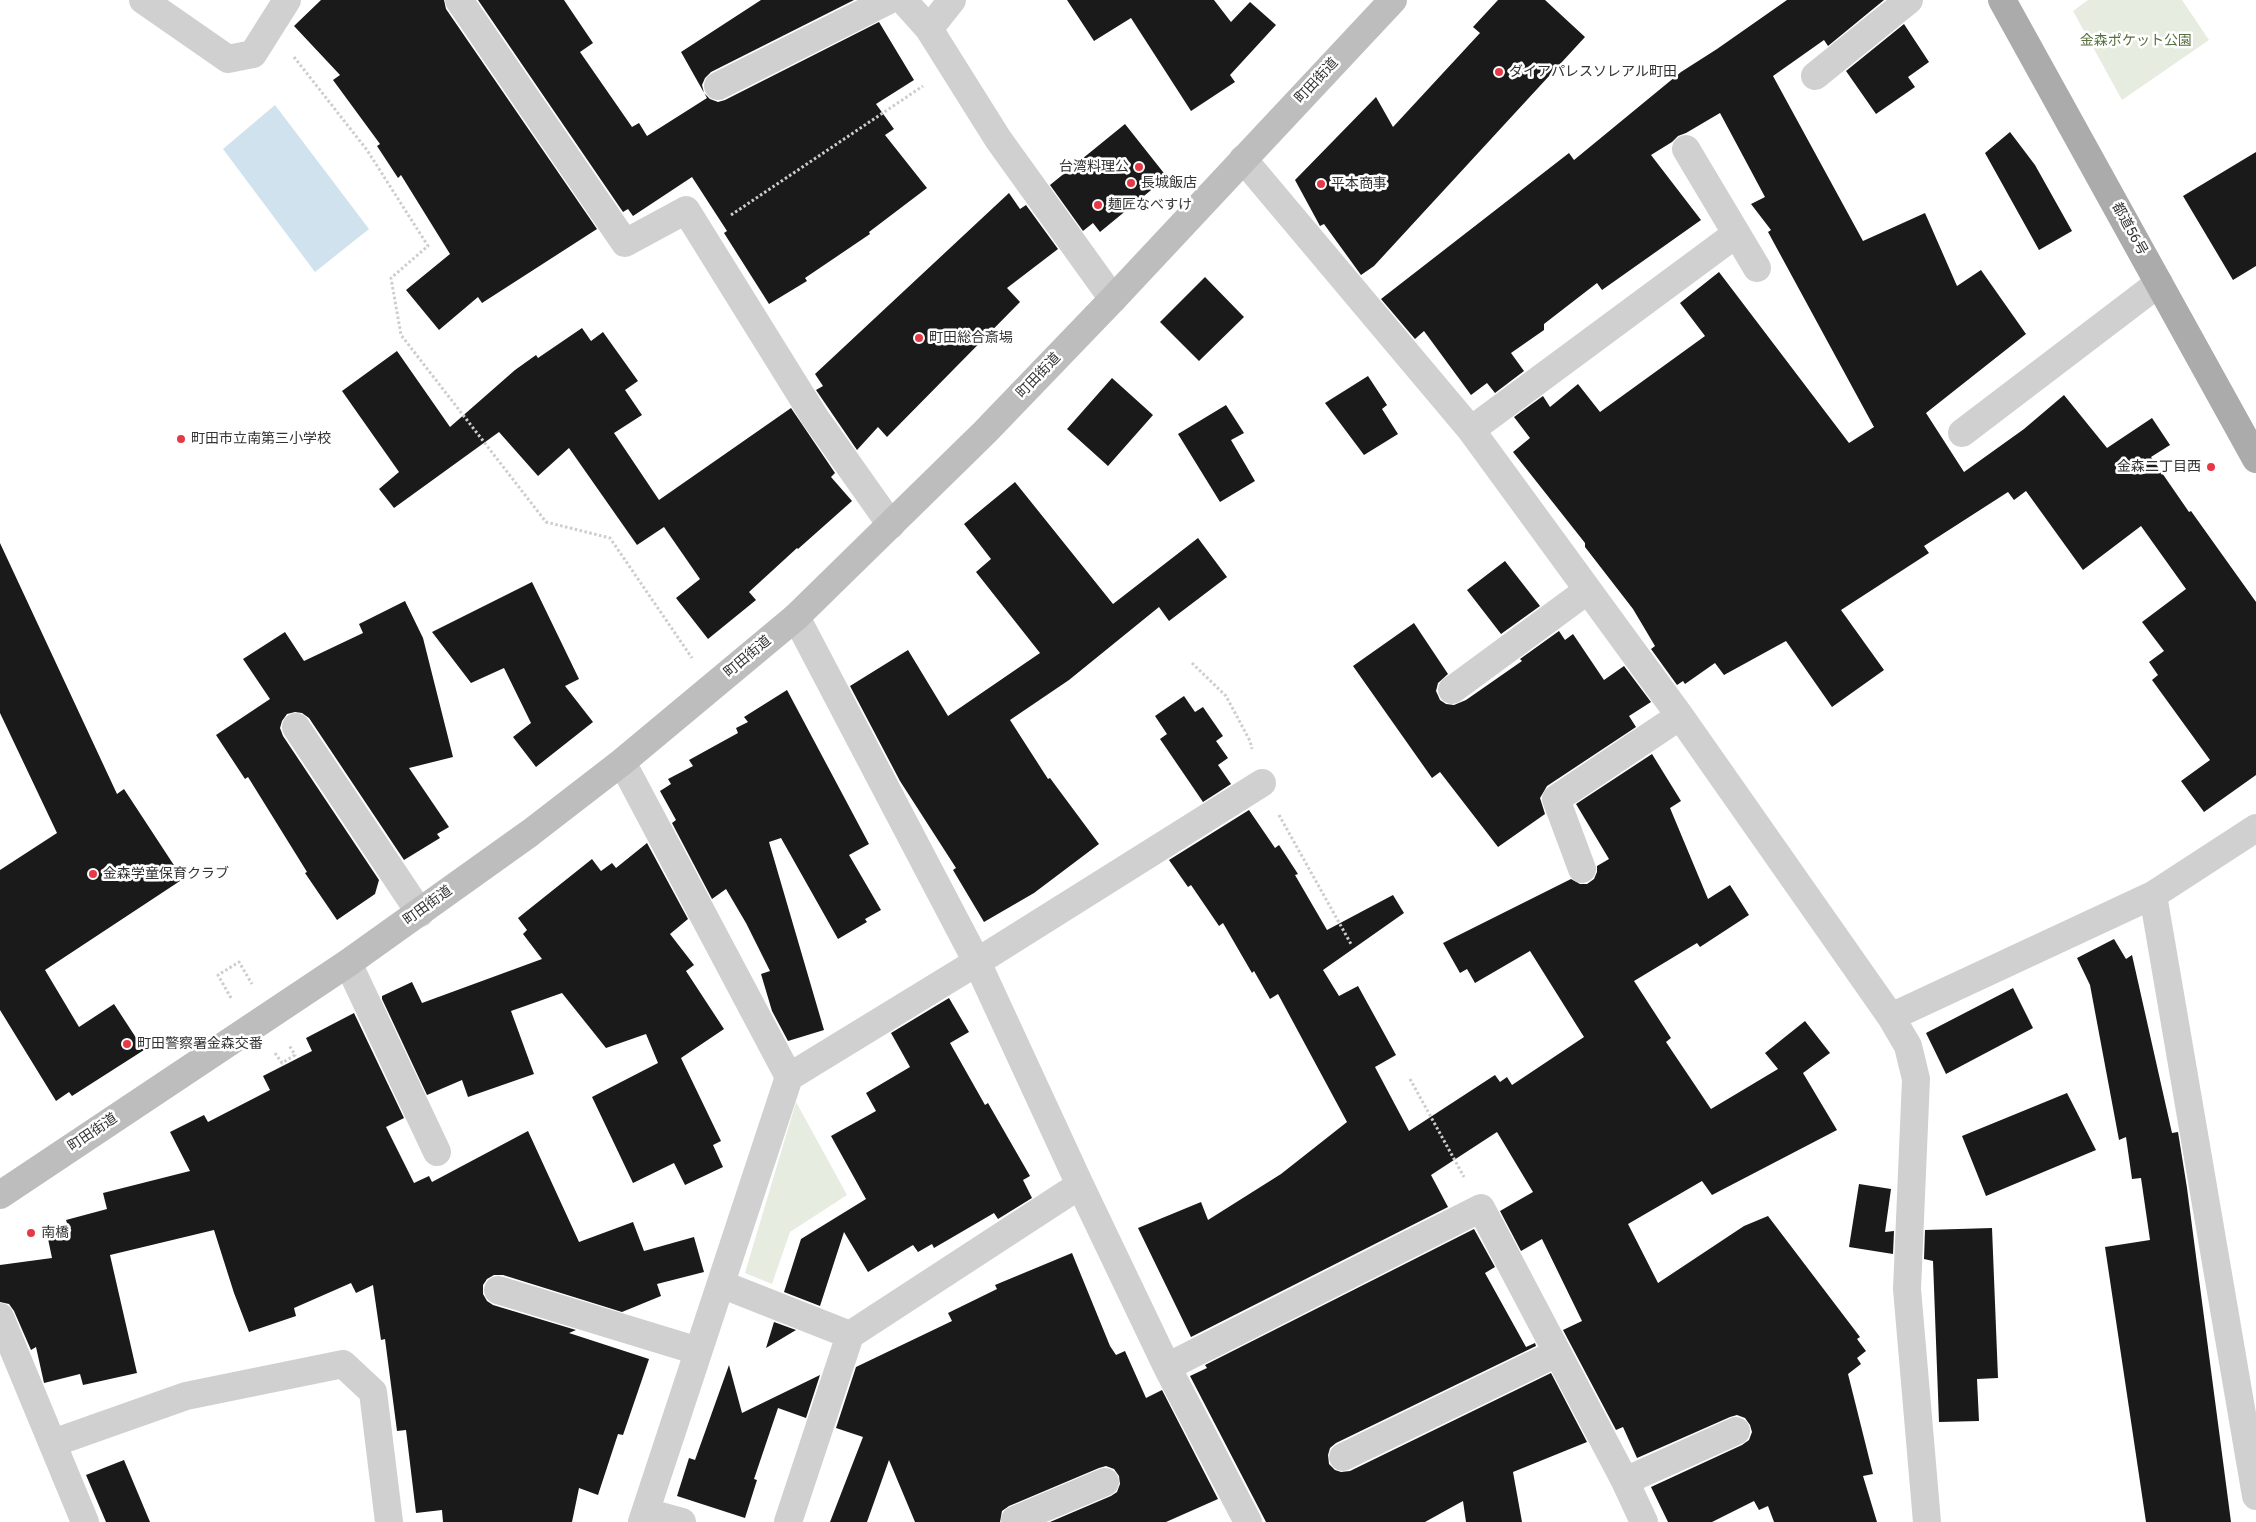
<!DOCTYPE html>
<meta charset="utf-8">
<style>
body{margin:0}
canvas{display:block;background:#fff}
</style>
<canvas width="2256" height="1522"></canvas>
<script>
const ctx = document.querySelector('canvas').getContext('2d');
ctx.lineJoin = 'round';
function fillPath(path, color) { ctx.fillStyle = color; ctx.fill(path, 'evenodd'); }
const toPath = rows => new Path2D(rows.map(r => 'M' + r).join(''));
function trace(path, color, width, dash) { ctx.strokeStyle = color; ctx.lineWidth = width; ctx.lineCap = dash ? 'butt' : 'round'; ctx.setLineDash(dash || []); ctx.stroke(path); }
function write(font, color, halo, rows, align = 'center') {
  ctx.font = font + ' Roboto,"Noto Sans JP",sans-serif'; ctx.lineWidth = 5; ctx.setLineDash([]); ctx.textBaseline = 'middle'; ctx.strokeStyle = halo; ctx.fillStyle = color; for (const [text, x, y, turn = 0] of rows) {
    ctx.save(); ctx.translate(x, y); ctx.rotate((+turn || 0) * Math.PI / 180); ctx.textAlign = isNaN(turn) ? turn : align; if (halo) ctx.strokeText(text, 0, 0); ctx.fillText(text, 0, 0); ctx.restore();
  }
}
fillPath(toPath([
 [2088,0,2182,0,2209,40,2122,100,2073,11],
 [796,1102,847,1195,790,1232,772,1284,745,1273]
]), '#e6ecdf');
fillPath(toPath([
 [275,105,369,229,315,272,223,149]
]), '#cfe2ee');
fillPath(toPath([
 [321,0,444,0,446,9,597,229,482,303,478,297,439,330,406,290,450,254,401,175,398,178,377,146,380,144,333,80,340,75,294,26],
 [478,0,564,0,593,43,580,52,632,127,639,123,647,136,707,98,681,52,761,0,854,0,711,72,705,78,702,85,704,93,710,99,718,102,725,100,879,22,914,80,876,104,894,129,885,135,927,188,869,232,870,234,805,278,807,281,769,304,724,233,727,231,692,177,633,216,628,209,623,212],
 [1067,0,1214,0,1231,22,1250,2,1276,25,1230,75,1235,82,1191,111,1131,18,1094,41],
 [1498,0,1545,0,1585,37,1374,266,1361,275,1324,224,1320,226,1295,180,1376,97,1393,127,1480,33,1473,27],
 [1787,0,1884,0,1828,46,1824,40,1773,76,1863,241,1925,213,1957,286,1981,270,2026,334,1926,413,1964,472,2024,429,2064,395,2107,448,2152,418,2170,445,2151,457,2189,512,2191,511,2256,602,2256,775,2204,812,2181,781,2210,760,2152,680,2158,675,2149,662,2164,651,2142,622,2186,589,2141,526,2083,570,2026,491,2014,500,2008,492,1924,546,1929,553,1841,610,1884,670,1832,707,1786,641,1724,675,1715,663,1685,684,1683,681,1677,685,1651,649,1655,646,1633,609,1585,547,1585,543,1513,452,1530,438,1514,417,1543,396,1550,407,1578,384,1600,412,1705,336,1680,303,1719,272,1849,443,1874,427,1768,232,1771,230,1751,204,1765,197,1720,113,1686,133,1678,136,1672,142,1651,155,1701,220,1602,290,1597,283,1544,324,1544,330,1511,353,1524,371,1495,393,1487,383,1471,395,1424,331,1415,339,1381,299,1569,153,1574,160,1681,72,1717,49],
 [1904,24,1929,62,1908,77,1915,87,1876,114,1846,71],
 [1125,124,1167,177,1100,232,1093,223,1083,231,1050,185],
 [2010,132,2035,165,2072,231,2039,250,1985,153],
 [2256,152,2256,266,2233,280,2183,196],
 [1009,193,1020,209,1026,205,1058,249,1007,288,1020,302,887,437,878,427,857,450,816,390,823,386,815,374],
 [1205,277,1244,317,1199,361,1160,322],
 [582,328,591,341,603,332,638,381,625,390,642,415,614,433,659,500,791,408,835,473,831,477,852,501,798,549,797,548,749,592,756,600,708,639,676,598,700,579,664,527,637,545,569,448,538,476,499,432,394,508,379,489,399,472,342,391,397,351,450,427,515,370,536,355,538,358],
 [1368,376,1387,405,1382,409,1398,434,1364,455,1325,403],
 [1112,378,1153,415,1108,466,1067,429],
 [1226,405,1244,433,1231,440,1255,481,1220,502,1178,434],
 [1015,482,1113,604,1198,538,1227,577,1169,621,1159,607,1069,680,1010,720,1048,779,1050,778,1099,844,1034,893,984,922,953,870,956,868,900,781,850,686,908,650,948,716,1040,653,976,572,991,559,964,524],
 [0,543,117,794,124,789,183,879,45,970,79,1027,114,1004,144,1050,72,1096,69,1092,56,1101,0,1010,0,870,57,833,0,713],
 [1505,561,1540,606,1501,634,1467,590],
 [532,582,579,679,565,686,593,722,536,767,513,737,531,723,504,668,471,683,432,632],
 [405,601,423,638,453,757,409,768,449,827,437,834,440,838,404,860,309,718,302,713,295,712,287,714,282,721,280,728,283,736,379,880,375,894,337,920,305,873,307,872,248,777,245,779,216,735,270,699,243,659,285,632,304,661,363,633,359,624],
 [1414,623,1448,674,1438,683,1436,691,1440,700,1446,704,1454,705,1466,700,1522,661,1520,659,1559,631,1565,640,1573,634,1604,680,1624,666,1651,702,1629,716,1636,727,1547,786,1540,798,1545,814,1498,847,1440,772,1432,778,1353,666],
 [787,690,869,844,849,855,881,910,865,919,867,922,838,939,781,838,769,842,824,1030,788,1041,772,1011,761,974,770,971,746,923,726,889,712,899,672,823,676,820,660,791,671,784,668,779,693,766,689,760,738,733,736,728,748,722,744,717],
 [1184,696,1195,712,1203,707,1223,736,1216,741,1228,758,1218,765,1231,784,1203,802,1160,739,1167,734,1155,716],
 [1652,754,1681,801,1670,808,1708,899,1730,885,1749,915,1700,947,1697,943,1634,981,1671,1038,1666,1042,1711,1109,1778,1069,1765,1053,1805,1021,1830,1053,1803,1073,1837,1130,1712,1195,1702,1181,1628,1224,1658,1283,1744,1226,1768,1216,1860,1337,1857,1339,1866,1351,1857,1358,1861,1364,1848,1374,1873,1474,1863,1476,1877,1522,1774,1522,1768,1506,1759,1510,1754,1501,1712,1522,1668,1522,1651,1487,1742,1445,1749,1440,1752,1432,1750,1425,1745,1418,1737,1415,1730,1417,1637,1458,1623,1427,1616,1430,1563,1330,1582,1321,1542,1239,1521,1251,1500,1211,1533,1192,1497,1132,1431,1175,1448,1207,1191,1337,1138,1228,1201,1202,1208,1220,1281,1174,1347,1122,1278,994,1270,999,1254,971,1252,973,1223,923,1219,926,1191,885,1188,887,1169,860,1249,810,1275,848,1279,845,1298,874,1295,875,1327,930,1393,895,1404,913,1323,970,1339,996,1358,986,1396,1055,1375,1067,1409,1131,1495,1075,1500,1082,1507,1077,1512,1085,1584,1037,1530,951,1475,983,1467,969,1460,973,1443,943,1571,879,1580,884,1587,884,1594,879,1597,872,1597,866,1609,859,1576,804],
 [647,843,688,919,670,934,694,965,686,971,724,1029,681,1058,721,1141,713,1145,723,1167,685,1185,674,1163,633,1183,592,1097,658,1063,646,1034,606,1048,562,993,511,1011,534,1074,468,1097,462,1080,427,1095,382,999,382,996,412,982,422,1003,542,959,523,934,527,930,518,918,592,859,601,871,612,863,616,868],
 [2114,939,2126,959,2132,955,2172,1133,2178,1132,2187,1188,2231,1522,2146,1522,2105,1247,2150,1240,2141,1178,2132,1179,2126,1137,2119,1140,2090,985,2077,958],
 [2013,988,2033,1028,1946,1074,1926,1033],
 [949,998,969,1032,950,1043,985,1105,988,1103,1030,1176,1023,1180,1032,1198,998,1219,994,1213,934,1248,932,1244,918,1252,913,1245,868,1272,844,1232,820,1306,784,1292,801,1239,866,1199,831,1136,876,1111,866,1093,910,1067,891,1033],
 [354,1013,404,1118,386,1127,414,1183,429,1176,432,1182,528,1131,579,1242,633,1222,644,1251,694,1237,704,1272,657,1284,661,1296,622,1312,503,1275,494,1275,487,1279,483,1285,483,1294,487,1301,493,1305,576,1330,569,1333,649,1359,623,1435,618,1434,598,1495,579,1488,572,1522,443,1522,442,1510,416,1513,406,1430,397,1431,385,1339,381,1340,373,1285,356,1293,351,1283,294,1308,296,1316,249,1332,234,1293,214,1230,110,1255,137,1373,83,1385,80,1374,44,1383,36,1347,31,1350,14,1311,9,1304,0,1302,0,1265,52,1258,47,1234,69,1229,66,1220,107,1209,103,1193,190,1171,170,1132,204,1115,208,1122,270,1090,263,1076,312,1051,306,1038],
 [2067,1093,2096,1150,1986,1196,1962,1136],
 [1859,1184,1891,1189,1885,1232,1894,1231,1893,1254,1849,1247],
 [1992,1228,1998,1378,1977,1379,1979,1421,1939,1422,1933,1261,1924,1259,1925,1230],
 [1474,1229,1495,1267,1485,1273,1526,1347,1535,1343,1536,1346,1336,1443,1330,1448,1328,1455,1329,1464,1335,1470,1341,1472,1350,1471,1551,1373,1587,1442,1513,1472,1522,1522,1466,1522,1463,1501,1425,1522,1266,1522,1190,1376,1207,1368,1205,1365],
 [1072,1253,1110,1346,1116,1355,1125,1351,1146,1398,1162,1390,1218,1499,1166,1522,1050,1522,1111,1496,1117,1492,1120,1484,1119,1476,1114,1469,1106,1466,1099,1468,1009,1506,1002,1511,1000,1522,915,1522,889,1460,867,1522,830,1522,863,1437,836,1428,856,1367,952,1321,948,1313,997,1289,995,1285],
 [774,1322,796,1330,766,1348],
 [729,1365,742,1413,820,1375,806,1418,778,1408,754,1479,757,1480,745,1518,677,1496,689,1458,695,1460],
 [124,1460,150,1522,106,1522,86,1475]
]), '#1a1a1a');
trace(toPath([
 [294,57,367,150,428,246,391,278,401,335,546,522,610,538,692,658],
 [731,215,923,86],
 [1192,663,1226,696,1250,741,1252,749],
 [1279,815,1351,944],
 [231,998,218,975,239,962,252,984],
 [275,1053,282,1063,295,1055,289,1045],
 [1410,1079,1464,1177]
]), '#cdcdcd', 3, [2.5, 2.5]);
trace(toPath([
 [143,0,228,59,253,54,287,0],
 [459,0,625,243,686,210,814,416,891,525],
 [903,0,929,29,998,139,1113,299],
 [929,29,952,0],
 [1815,76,1909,0],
 [718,86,889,0],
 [1686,149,1757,268],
 [1243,159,1471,430,1680,716,1891,1017,1908,1046,1916,1079,1907,1289,1927,1522],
 [1471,430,1736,234],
 [1962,433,2159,283],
 [796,617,977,962,1080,1185,1167,1367,1248,1522],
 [1452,690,1588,590],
 [296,727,420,913],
 [622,762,789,1077],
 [1582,869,1556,799,1680,716],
 [2153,895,2256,1496],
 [348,963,437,1152],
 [1891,1017,2153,895,2256,828],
 [721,1284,850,1335],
 [498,1290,698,1351],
 [0,1317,85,1522],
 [1167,1367,1481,1208,1625,1481,1644,1522],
 [53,1443,186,1396,343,1364,373,1392,389,1522],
 [1343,1457,1557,1353],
 [1625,1481,1736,1431],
 [646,1512,682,1522],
 [1015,1520,1105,1482],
 [642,1522,789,1077,977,962,1262,783],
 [788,1522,850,1335,1080,1185]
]), '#d0d0d0', 28);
trace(toPath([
 [0,1195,348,963,530,833,622,762,796,617,985,432,1113,299,1393,0]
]), '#bdbdbd', 28);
trace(toPath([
 [2002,0,2256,459]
]), '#ababab', 28);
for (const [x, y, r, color] of [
 [1499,72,5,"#e63946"],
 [1139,167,5,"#e63946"],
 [1131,183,5,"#e63946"],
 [1321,184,5,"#e63946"],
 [1098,205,5,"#e63946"],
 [919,338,5,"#e63946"],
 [181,439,5,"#e63946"],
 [2211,467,5,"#e63946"],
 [93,874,5,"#e63946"],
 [127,1044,5,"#e63946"],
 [31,1233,5,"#e63946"]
]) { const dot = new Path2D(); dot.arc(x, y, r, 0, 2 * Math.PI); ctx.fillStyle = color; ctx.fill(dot); trace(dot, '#fff', 2); }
write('14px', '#56703f', '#fff', [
 ["金森ポケット公園",2136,41]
]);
write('14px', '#333', '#fff', [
 ["ダイアパレスソレアル町田",1509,72],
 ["台湾料理公",1129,167,"right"],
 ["長城飯店",1141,183],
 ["平本商事",1331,184],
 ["麺匠なべすけ",1108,205],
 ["町田総合斎場",929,338],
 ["町田市立南第三小学校",191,439],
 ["金森二丁目西",2201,467,"right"],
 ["金森学童保育クラブ",103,874],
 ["町田警察署金森交番",137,1044],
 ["南橋",41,1233]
], 'left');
write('14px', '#333', '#fff', [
 ["町田街道",1317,81,-47],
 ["都道56号",2129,229,61],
 ["町田街道",1039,376,-46],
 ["町田街道",748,657,-40],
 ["町田街道",428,906,-36],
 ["町田街道",93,1133,-34]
]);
</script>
